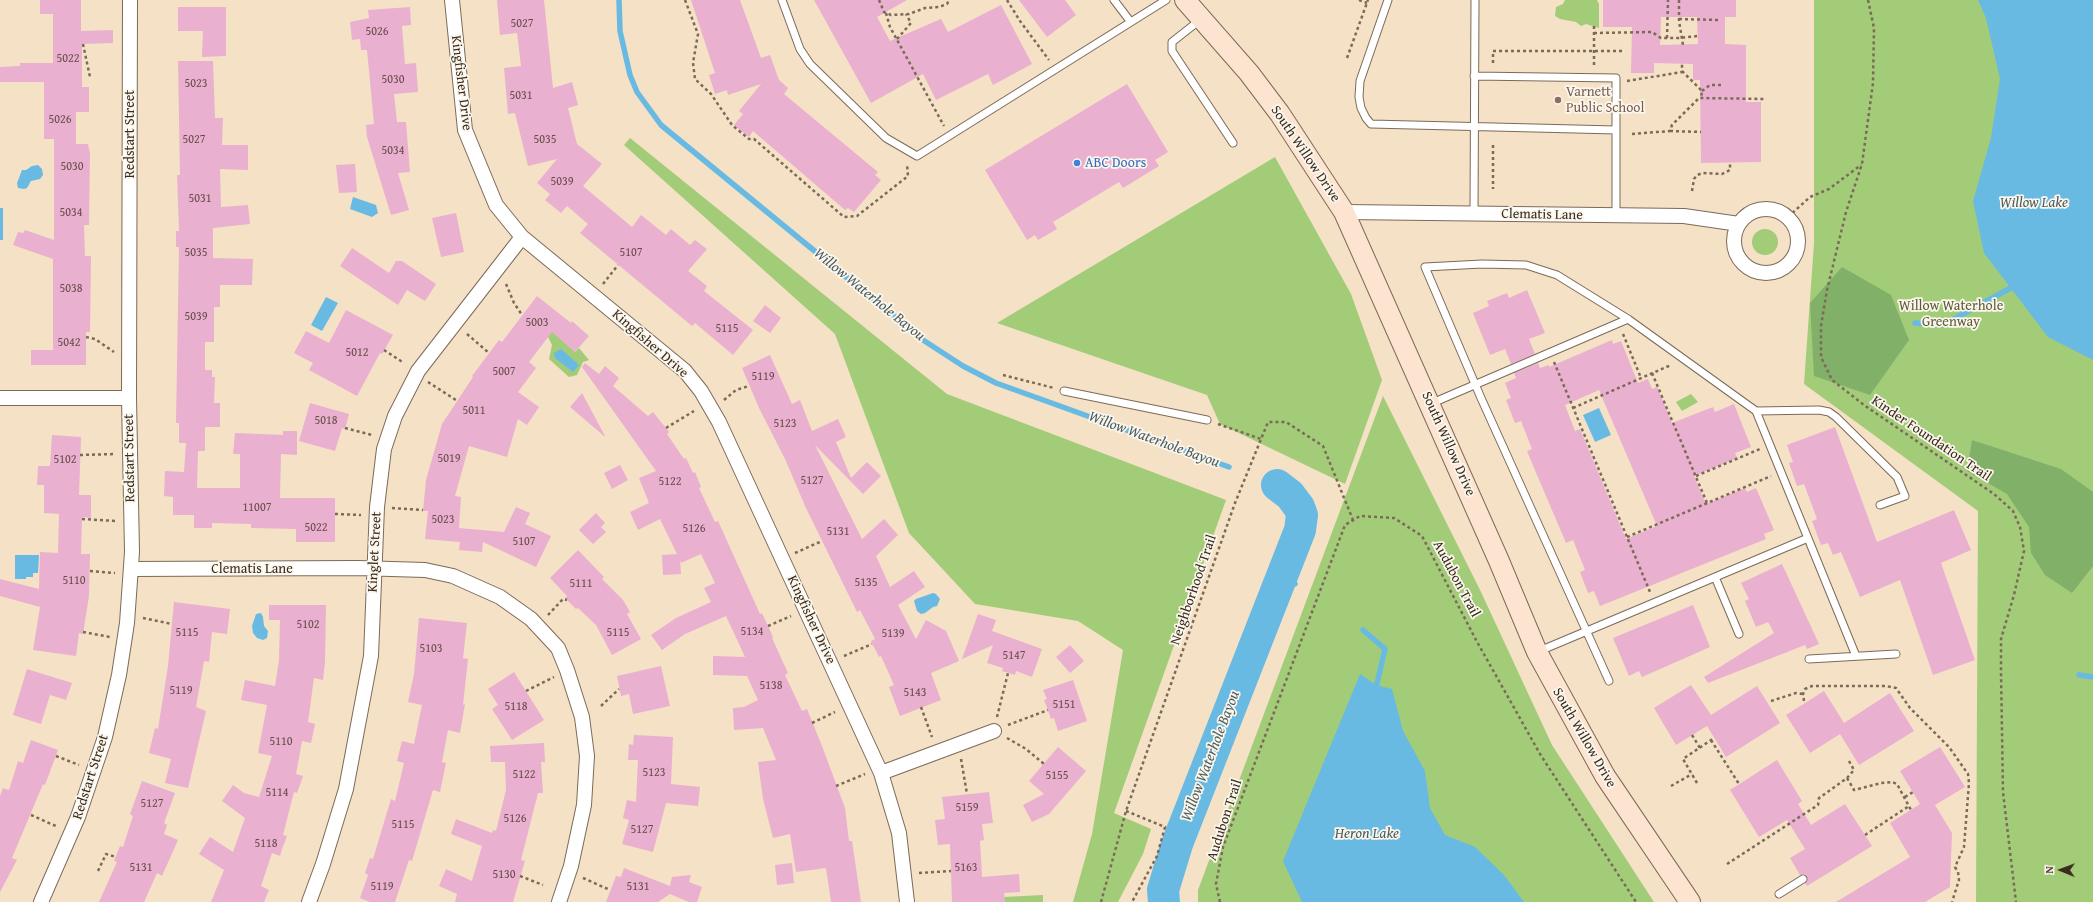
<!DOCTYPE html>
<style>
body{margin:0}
#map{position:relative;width:2093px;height:902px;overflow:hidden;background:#f5e1c6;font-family:"Gentium Book Plus",serif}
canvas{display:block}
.north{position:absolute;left:2041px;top:850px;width:40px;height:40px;-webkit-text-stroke:3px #fbf7ec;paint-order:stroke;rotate:271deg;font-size:11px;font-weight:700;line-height:16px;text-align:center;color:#3b2a1e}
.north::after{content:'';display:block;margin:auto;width:14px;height:18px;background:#3b2a1e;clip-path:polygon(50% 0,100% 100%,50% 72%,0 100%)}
</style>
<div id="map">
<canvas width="2093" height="902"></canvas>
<div class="north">N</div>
</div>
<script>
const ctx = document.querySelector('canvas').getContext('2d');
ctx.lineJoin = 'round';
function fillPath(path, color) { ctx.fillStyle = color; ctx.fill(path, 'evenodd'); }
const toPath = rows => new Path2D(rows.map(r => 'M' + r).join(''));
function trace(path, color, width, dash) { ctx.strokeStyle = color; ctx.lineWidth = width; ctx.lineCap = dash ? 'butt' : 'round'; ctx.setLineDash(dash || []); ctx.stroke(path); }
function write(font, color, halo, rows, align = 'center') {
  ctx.font = font + ' "Gentium Book Plus",serif'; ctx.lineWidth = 3.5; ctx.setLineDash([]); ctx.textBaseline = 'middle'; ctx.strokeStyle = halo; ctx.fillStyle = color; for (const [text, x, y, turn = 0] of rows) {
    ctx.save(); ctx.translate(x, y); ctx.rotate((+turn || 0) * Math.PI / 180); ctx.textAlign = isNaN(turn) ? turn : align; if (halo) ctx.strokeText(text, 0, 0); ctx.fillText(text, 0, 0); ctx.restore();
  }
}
fillPath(toPath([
 [1565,0,1597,0,1599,4,1599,28,1586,24,1581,26,1576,22,1560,19,1555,16,1556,7,1563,4],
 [1814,0,2093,0,2093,902,1976,902,1978,511,1804,384,1814,243],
 [630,138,947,394,1226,500,1114,813,1151,829,1143,854,1118,902,1073,902,1092,834,1123,650,1078,621,975,604,909,533,835,334,624,145],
 [1275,157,1351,294,1382,380,1345,484,1220,424,1207,395,997,323],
 '1752 242a13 13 0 1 1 26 0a13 13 0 1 1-26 0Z',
 [552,331,575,352,579,348,589,360,583,362,577,375,569,377,549,359,552,345,548,337],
 [1691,394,1698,402,1682,411,1676,402],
 [1383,396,1481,592,1552,745,1654,902,1198,902,1198,890],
 [1043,895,1043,902,1005,902,1004,897]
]), '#a2cc78');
fillPath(toPath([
 [1842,267,1891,295,1909,340,1870,395,1814,376,1810,303],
 [1972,440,2061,469,2093,492,2093,566,2072,593,2045,575,2031,553,2029,527,2007,494,1967,471]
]), '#81b068');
fillPath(toPath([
 [1978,0,2093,0,2093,360,2048,337,1984,253,1973,201,1991,138,2000,79,1986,18],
 [38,165,42,169,43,175,40,179,31,181,27,188,24,189,18,188,17,183,22,170,26,170,32,166],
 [353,197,376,205,378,213,372,217,350,209],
 [0,208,3,208,3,240,0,240],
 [326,297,338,303,322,331,311,325],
 [561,349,579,365,573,372,555,358,554,353],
 [1599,408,1611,435,1595,442,1583,415],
 [15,555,39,555,38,573,33,573,33,577,26,577,26,579,15,579],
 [933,593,936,594,940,599,937,606,933,607,925,613,921,614,917,611,914,601,916,599],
 [261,613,263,617,264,626,268,631,267,638,263,640,257,638,253,633,252,626,256,614],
 [1360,674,1376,685,1392,689,1403,731,1425,771,1430,808,1445,835,1475,847,1504,875,1524,902,1302,902,1283,861]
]), '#68bae3');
trace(toPath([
 [619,0,620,31,630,75,637,92,661,125,923,340,963,366,996,383,1229,467],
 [1915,323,1943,325,2016,285],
 [1281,578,1295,584],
 [1363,630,1385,649,1375,692],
 [2079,675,2093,677],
 [1157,902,1163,890]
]), '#68bae3', 5.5);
trace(toPath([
 [1164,902,1163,890,1177,844,1300,530,1302,515,1299,507,1290,495,1277,485]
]), '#68bae3', 32);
fillPath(toPath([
 [40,0,81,0,81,31,113,30,113,43,82,44,82,87,89,87,89,112,76,112,76,144,88,144,90,153,89,225,84,225,85,256,91,256,90,332,86,332,86,365,31,365,31,350,53,350,53,259,13,245,18,232,23,233,25,230,54,240,54,139,44,139,44,82,0,82,0,67,20,66,20,63,53,63,53,14,40,14],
 [497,0,544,0,553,88,572,82,578,105,568,108,577,144,602,164,583,186,632,227,641,215,666,235,671,229,690,245,695,240,707,249,688,271,707,286,704,291,753,330,733,355,695,323,692,326,580,233,588,224,567,206,561,213,545,200,550,194,537,183,557,159,528,166,515,113,508,114,504,68,521,66,517,33,500,35],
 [691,0,740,0,761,58,770,55,779,80,788,88,784,94,878,172,875,175,881,180,854,212,848,208,845,210,753,131,749,137,734,125,743,114,739,111,761,84,728,95,727,90,715,94,709,75,715,73],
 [814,0,907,0,877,17,890,41,941,19,948,32,1001,5,1032,64,993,85,988,74,936,100,923,74,871,103],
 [1019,0,1065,0,1076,15,1047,37],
 [1603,0,1736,0,1736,17,1725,17,1725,44,1746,45,1746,102,1761,102,1761,162,1701,163,1700,80,1693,80,1693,64,1654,63,1654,73,1631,73,1632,27,1603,27],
 [1661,17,1697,17,1698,44,1660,45],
 [178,7,226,7,226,56,202,57,203,31,178,31],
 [410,7,411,25,402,26,405,64,416,63,418,92,394,94,397,122,406,122,410,172,398,173,409,210,391,215,367,137,366,125,374,124,367,50,361,50,360,39,352,40,350,22,369,18,368,10],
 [178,61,213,61,215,118,223,118,222,145,248,145,248,170,220,169,221,207,248,205,250,224,213,228,213,258,253,259,252,285,220,285,220,307,214,307,214,342,205,342,205,370,212,370,212,377,215,377,214,403,220,403,220,427,205,427,205,451,198,451,197,488,240,488,240,454,233,454,235,433,283,435,283,431,297,431,297,455,281,454,280,498,335,498,335,542,296,542,296,529,251,528,251,524,212,523,212,528,194,528,194,515,173,515,173,497,164,496,165,471,184,472,186,443,179,443,179,423,176,423,179,247,176,247,176,231,179,231,177,175,180,175],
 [1127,84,1168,152,1155,160,1159,166,1123,188,1119,182,1053,222,1057,229,1038,240,1035,235,1027,240,985,170],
 [355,164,357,192,339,193,336,165],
 [456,213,464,252,441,257,432,218],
 [352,248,389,273,396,261,402,261,436,284,425,301,407,290,398,305,340,266],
 [1527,290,1545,333,1529,339,1535,354,1511,364,1505,349,1490,355,1473,313,1489,306,1487,301,1507,293,1509,298],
 [537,296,571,323,572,321,589,336,575,352,552,332,529,362,536,368,518,392,539,407,527,425,518,419,507,457,469,446,455,496,461,497,459,528,504,532,516,507,530,513,525,524,551,536,536,567,483,542,482,552,459,550,460,542,425,539,428,511,423,511,426,480,442,424,473,377,472,376,499,340,502,342],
 [765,305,781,318,770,333,753,321],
 [346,310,393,335,382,354,380,353,357,396,309,370,313,363,294,353,306,331,329,343],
 [1612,340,1613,344,1621,341,1638,383,1648,379,1652,389,1657,387,1672,423,1713,407,1715,412,1734,404,1751,447,1735,453,1737,458,1694,476,1706,504,1745,488,1747,492,1756,488,1774,530,1764,534,1766,539,1600,606,1594,591,1588,593,1580,572,1585,570,1573,540,1566,543,1537,475,1527,451,1532,449,1521,421,1515,423,1506,400,1511,398,1505,383,1516,378,1514,373,1538,363,1540,368,1549,365,1549,367],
 [1599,390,1657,526,1626,539,1580,429,1575,431,1565,405],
 [770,355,792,404,800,400,812,431,838,419,846,437,836,442,851,478,867,462,881,476,863,494,815,445,862,539,884,519,898,535,876,556,890,587,914,571,925,587,898,605,916,639,926,620,946,631,959,661,931,673,941,700,900,716,889,687,894,685,881,656,879,657,871,641,875,639,860,610,857,612,805,506,786,461,759,408,742,368],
 [585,363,599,374,605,366,619,378,613,386,648,416,653,412,669,432,667,434,684,459,686,458,693,473,695,472,701,487,699,488,715,522,718,521,760,614,762,613,773,637,772,638,788,673,785,675,802,711,807,709,822,746,845,808,849,841,852,841,861,902,831,902,826,868,796,872,790,834,773,838,763,799,758,762,776,760,763,728,734,730,733,708,744,707,758,700,747,676,713,675,713,656,745,657,726,616,685,634,662,650,651,635,676,618,711,602,704,588,715,583,701,554,681,563,680,560,681,574,663,575,662,555,677,554,660,519,638,530,630,512,649,503,639,478,656,471,582,367],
 [582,393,605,436,604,436,570,407],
 [310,403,349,414,345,429,342,428,335,451,299,441],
 [1835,427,1877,542,1954,510,1971,550,1941,563,1975,660,1933,675,1900,580,1860,597,1841,552,1833,555,1828,543,1821,545,1812,521,1817,519,1804,484,1797,486,1789,463,1793,462,1787,445],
 [52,435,81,437,79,495,91,495,91,518,82,517,81,554,90,554,89,596,83,634,79,633,76,656,33,650,40,607,0,596,0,579,39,589,40,552,58,553,59,514,44,513,44,485,37,485,38,466,50,466],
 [620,465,628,480,612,489,604,473],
 [596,513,605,523,601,527,606,532,593,544,579,530],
 [578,550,604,577,602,579,623,600,630,612,627,614,641,639,612,655,596,625,578,608,576,609,565,598,567,596,550,578],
 [1782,564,1819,644,1807,649,1805,645,1708,683,1704,677,1774,633,1768,622,1756,627,1745,601,1749,599,1741,583],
 [174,602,230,609,227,634,212,632,209,662,204,661,196,707,206,711,188,788,165,783,171,759,149,753,155,728,158,729,168,666],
 [269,605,326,605,325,663,323,680,314,678,308,722,315,724,311,743,302,741,296,774,303,776,297,793,294,792,283,835,287,836,282,849,280,856,272,853,261,886,269,890,264,902,211,902,224,870,199,854,210,837,233,852,245,818,222,801,233,785,244,793,259,797,272,756,258,753,267,705,241,700,245,680,275,686,279,660,280,620,269,620],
 [1693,605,1710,647,1642,677,1639,671,1629,676,1613,638],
 [978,614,996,620,992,631,1042,649,1032,677,1016,671,1015,675,1002,671,1003,668,987,663,993,645,962,659],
 [419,618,467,623,463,658,468,659,463,705,465,704,460,733,448,730,442,762,446,763,440,792,433,790,412,861,409,860,395,902,370,902,360,898,368,875,365,873,370,858,373,859,391,799,395,801,404,763,397,761,402,741,414,744,422,705,408,702,414,674],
 [1070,645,1084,661,1070,673,1056,657],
 [661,666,670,706,633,714,629,694,621,696,617,676],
 [27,669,72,683,66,700,50,695,41,724,13,715],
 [514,672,544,720,512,740,492,709,498,705,488,689],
 [1073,680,1087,721,1058,731,1054,718,1051,719,1048,710,1044,700,1047,699,1043,690],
 [1691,685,1711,715,1757,686,1780,723,1726,757,1707,726,1676,745,1654,708],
 [1824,691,1844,723,1890,693,1914,731,1859,765,1840,734,1810,753,1786,715],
 [634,735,673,737,671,784,700,787,698,806,666,803,653,852,622,844,629,820,623,818,627,800,636,802,638,760,628,760,629,744,633,745],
 [31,740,58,750,45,785,43,784,12,858,17,860,0,892,0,796,3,788,9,790,18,761,23,763],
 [544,743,545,762,541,762,543,793,538,793,521,860,525,861,513,902,455,902,457,894,439,886,446,869,472,881,482,846,451,834,456,819,492,833,493,830,496,831,506,790,505,762,491,762,490,746],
 [1058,747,1086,771,1049,814,1032,822,1023,805,1044,794,1029,781],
 [1940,747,1965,787,1935,805,1952,833,1950,887,1925,902,1836,902,1910,857,1890,823,1920,804,1900,771],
 [1777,760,1802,801,1798,804,1811,825,1845,804,1872,846,1807,886,1805,883,1807,877,1805,874,1800,875,1790,858,1805,849,1787,820,1759,837,1730,790],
 [142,781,175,793,164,823,167,825,164,834,178,840,162,876,157,873,144,902,99,902,117,862,114,861,120,846,123,847,133,816,130,814],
 [989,792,993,823,982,824,984,840,980,841,982,877,1019,874,1020,892,1004,893,1005,902,952,902,950,844,938,845,935,820,945,819,942,797],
 [792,863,794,883,777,885,775,865],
 [624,868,670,886,672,877,691,875,689,882,702,887,697,902,689,902,670,894,658,902,606,902,616,876,621,877]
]), '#eab0cf');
const lane = toPath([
 [782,0,800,49,810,64,886,138,917,156,1166,0],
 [1114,0,1130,21],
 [1388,0,1360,81,1359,97,1361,108,1366,118,1371,124,1616,130],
 [1200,20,1172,42,1172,51,1233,143],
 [1474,76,1616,78,1616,215],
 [1474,214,1475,0],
 [1064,391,1207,420],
 [1430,404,1628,319],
 [1756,411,1819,410,1829,412,1836,417,1897,477,1905,496,1880,505],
 [1715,577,1739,634],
 [1537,652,1808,538],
 [1809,659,1896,654],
 [1609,681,1481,398,1425,267,1482,264,1526,265,1557,275,1628,319,1756,411,1856,656],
 [1779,894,1803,879]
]);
const street = toPath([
 [452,0,465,130,496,205,522,237,685,371,701,391,719,422,881,773,899,833,907,902],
 '1734 241a32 32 0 1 1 64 0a32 32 0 1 1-64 0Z',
 [1344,212,1684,216,1739,224],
 [0,398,129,398],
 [131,569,358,568,425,570,453,576,500,597,531,619,558,648,567,670,582,717,587,756,584,805,571,866,559,902],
 [881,773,994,731],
 [41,902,78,817,105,737,119,675,127,623,132,552,129,398,130,0],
 [309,902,323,864,346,789,371,656,377,507,384,449,395,416,418,371,522,237]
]);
const secondary = toPath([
 [1185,0,1249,73,1280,114,1344,212,1499,561,1537,652,1605,776,1690,902]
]);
trace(lane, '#7c6a59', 9);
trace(street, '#7c6a59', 16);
trace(secondary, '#7c6a59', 22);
trace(toPath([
 [685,0,698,34,693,63,695,79,711,94,732,125,749,139,754,139,844,217,857,216,908,176,907,164],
 [879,0,884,12,891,15,909,14,925,8,939,7,947,4,949,0],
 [1007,0,1020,21,1049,60],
 [1359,0,1367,3],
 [1679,0,1679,21,1683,45],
 [1868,0,1874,28,1873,83,1862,164,1846,212,1827,290,1821,326,1821,357,1832,380,1864,405,1994,494,2013,511,2020,527,2024,551,2014,595,2001,639,2001,672,2003,792,2016,902],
 [886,13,890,27,944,126],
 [1679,19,1718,20],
 [1594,33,1652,32,1661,38,1679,38,1698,36],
 [1667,38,1668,0],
 [897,39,911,23,906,14],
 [83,44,90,77],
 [1347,58,1368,0],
 [1493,63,1493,51,1624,51],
 [1594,65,1594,26],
 [1682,71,1702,91,1701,98],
 [1627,81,1682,72,1682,64],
 [1702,91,1710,85,1722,85],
 [1670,131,1701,132],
 [1632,134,1670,131,1672,125,1699,98,1765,99],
 [1493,145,1493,189],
 [1692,191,1694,179,1697,175,1703,173,1722,174,1730,170,1730,163],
 [1788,217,1810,197,1829,189,1861,165],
 [506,284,514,303,522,315],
 [603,284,618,265],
 [467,334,489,353],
 [1623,334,1641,378],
 [86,337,95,339,114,352],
 [384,350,404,363],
 [1554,362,1650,592],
 [1652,373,1707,503],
 [1003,375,1054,388],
 [428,382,456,400],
 [724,400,736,390,749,386],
 [1573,408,1671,365],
 [1218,424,1261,439],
 [345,428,372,435],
 [666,428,694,411],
 [80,455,116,454],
 [1696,476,1760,449],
 [392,508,423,510],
 [335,514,361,515],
 [82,519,116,521],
 [1627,537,1771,476],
 [795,553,822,541],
 [90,571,115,573],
 [548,615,563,599,567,600],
 [143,618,172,624],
 [768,626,791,616],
 [83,632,110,637],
 [844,656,872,644],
 [526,691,554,677],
 [1771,701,1796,693,1803,694],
 [1804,701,1803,694,1805,689,1812,686,1886,686,1896,688,1910,708,1949,747,1968,774,1969,783,1964,847,1955,867,1958,872,1959,880,1952,902],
 [601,706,619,689],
 [921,707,932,737],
 [997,717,1008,673],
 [812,723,835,712],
 [1008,725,1048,710],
 [1692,735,1700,748],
 [1007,738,1026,749,1044,764],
 [1711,740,1739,784],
 [56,756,79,765],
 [961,759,967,794],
 [1847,778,1854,770,1849,761],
 [1697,783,1683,759,1714,738],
 [836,786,865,774],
 [1671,786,1692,774],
 [1905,797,1913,792],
 [1126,811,1165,827,1157,856,1132,902],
 [31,815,58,827],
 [1865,835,1909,806],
 [1727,864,1818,805,1819,798,1847,778,1854,790,1881,783,1892,782,1897,784,1911,810],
 [98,871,106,854,116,857],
 [919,873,951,871],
 [520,876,543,885],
 [583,878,610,890],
 [1101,902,1126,811,1235,503,1268,422,1286,422,1323,446,1353,520],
 [1220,902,1216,884,1223,847,1345,525,1360,516,1394,518,1422,536,1476,640,1540,754,1636,902]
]), '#7c6a59', 2.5, [3, 3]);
trace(lane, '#fff', 7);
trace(street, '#fff', 14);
trace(secondary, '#fde4d0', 20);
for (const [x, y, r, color] of [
 [1558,100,4,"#8d6e63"],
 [1077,163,4,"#3f7fe0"]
]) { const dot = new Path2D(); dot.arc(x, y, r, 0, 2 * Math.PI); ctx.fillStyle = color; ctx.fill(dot); trace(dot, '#fbf7ec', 1.5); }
write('12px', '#674c4a', null, [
 ["5027",522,24],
 ["5026",377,32],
 ["5022",68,59],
 ["5030",393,80],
 ["5023",196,84],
 ["5031",521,96],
 ["5026",60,120],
 ["5027",194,140],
 ["5035",545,140],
 ["5034",393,151],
 ["5030",72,167],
 ["5039",562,182],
 ["5031",200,199],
 ["5034",71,213],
 ["5035",196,253],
 ["5107",631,253],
 ["5038",71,289],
 ["5039",196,317],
 ["5003",537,323],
 ["5115",727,329],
 ["5042",69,343],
 ["5012",357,353],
 ["5007",504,372],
 ["5119",763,377],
 ["5011",474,411],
 ["5018",326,421],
 ["5123",785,424],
 ["5019",449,459],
 ["5102",65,460],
 ["5127",812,481],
 ["5122",670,482],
 ["11007",257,508],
 ["5023",443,520],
 ["5022",316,528],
 ["5126",694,529],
 ["5131",838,532],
 ["5107",524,542],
 ["5110",74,581],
 ["5135",866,583],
 ["5111",581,584],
 ["5102",308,625],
 ["5134",752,632],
 ["5115",187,633],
 ["5115",618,633],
 ["5139",893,634],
 ["5103",431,649],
 ["5147",1014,656],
 ["5138",771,686],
 ["5119",181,691],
 ["5143",915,693],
 ["5151",1064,705],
 ["5118",516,707],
 ["5110",281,742],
 ["5123",654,773],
 ["5122",524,775],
 ["5155",1057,776],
 ["5114",277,793],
 ["5127",152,804],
 ["5159",967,808],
 ["5126",515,819],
 ["5115",403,825],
 ["5127",642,830],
 ["5118",266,844],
 ["5131",141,868],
 ["5163",966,868],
 ["5130",504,875],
 ["5119",382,887],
 ["5131",638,887]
]);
write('14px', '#3b2a1e', '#fbf7ec', [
 ["Kingfisher Drive",461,83,83],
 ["Redstart Street",130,134,-90],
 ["South Willow Drive",1305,154,56],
 ["Clematis Lane",1542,215,1],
 ["Kingfisher Drive",650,344,41],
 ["Kinder Foundation Trail",1931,439,34],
 ["South Willow Drive",1448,444,66],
 ["Redstart Street",130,458,-91],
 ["Kinglet Street",375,552,-87],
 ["Clematis Lane",252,569],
 ["Audubon Trail",1456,579,62],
 ["Neighborhood Trail",1194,590,-71],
 ["Kingfisher Drive",811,620,65],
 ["South Willow Drive",1584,738,60],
 ["Redstart Street",91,777,-72],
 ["Audubon Trail",1225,820,-72]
]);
write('14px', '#785e54', '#fbf7ec', [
 ["Varnett",1566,92],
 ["Public School",1566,108]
], 'left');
write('14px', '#366cbe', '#fbf7ec', [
 ["ABC Doors",1085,163]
], 'left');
write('14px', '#5a5b39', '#fbf7ec', [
 ["Willow Waterhole",1951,306],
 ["Greenway",1951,322]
]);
write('italic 15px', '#4b5c63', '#fbf7ec', [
 ["Willow Lake",2034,203],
 ["Willow Waterhole Bayou",869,295,39],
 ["Willow Waterhole Bayou",1154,440,20],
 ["Willow Waterhole Bayou",1211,756,-69],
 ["Heron Lake",1367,834]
]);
</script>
